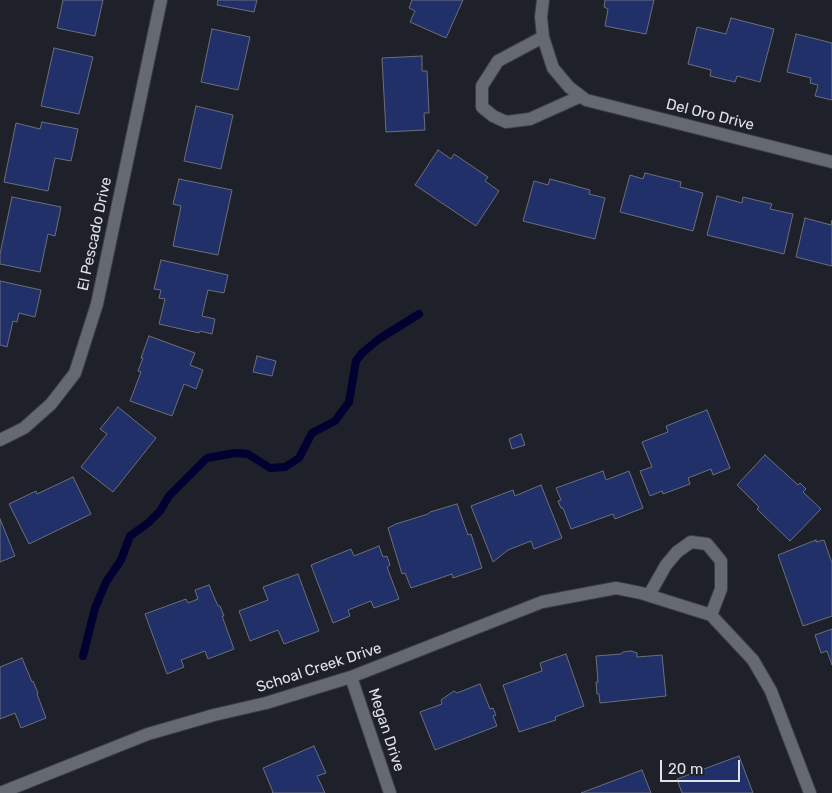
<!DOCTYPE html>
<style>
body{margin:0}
#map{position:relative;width:832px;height:793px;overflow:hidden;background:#1e2129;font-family:Rubik,sans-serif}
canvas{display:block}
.scale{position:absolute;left:660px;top:760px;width:80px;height:22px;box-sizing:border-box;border:2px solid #e0e2e7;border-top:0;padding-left:6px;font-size:15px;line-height:18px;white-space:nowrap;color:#e0e2e7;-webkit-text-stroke:4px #1e2129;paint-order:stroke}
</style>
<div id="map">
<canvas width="832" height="793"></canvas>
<div class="scale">20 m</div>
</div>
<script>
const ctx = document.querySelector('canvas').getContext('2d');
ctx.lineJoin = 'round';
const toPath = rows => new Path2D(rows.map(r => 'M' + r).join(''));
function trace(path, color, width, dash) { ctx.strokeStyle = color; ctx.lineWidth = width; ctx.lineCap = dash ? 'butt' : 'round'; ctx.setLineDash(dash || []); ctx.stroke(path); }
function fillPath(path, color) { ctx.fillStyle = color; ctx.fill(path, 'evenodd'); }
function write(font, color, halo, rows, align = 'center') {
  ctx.font = font + ' Rubik,sans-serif'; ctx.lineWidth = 4; ctx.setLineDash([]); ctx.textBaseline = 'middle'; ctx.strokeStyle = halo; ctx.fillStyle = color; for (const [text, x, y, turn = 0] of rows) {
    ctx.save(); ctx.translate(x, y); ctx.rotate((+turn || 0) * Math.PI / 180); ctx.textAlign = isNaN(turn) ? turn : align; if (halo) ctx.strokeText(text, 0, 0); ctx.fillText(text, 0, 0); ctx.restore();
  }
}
trace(toPath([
 [83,656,95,608,106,582,121,560,130,536,148,523,160,511,169,496,207,458,235,453,248,454,270,468,285,467,299,458,312,433,335,421,349,402,356,361,362,353,379,339,419,314]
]), '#000031', 8);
const building = toPath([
 [63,0,103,0,95,36,57,28,63,0],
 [218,0,257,0,254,12,217,5,218,0],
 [412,0,463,0,446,38,410,22,415,11,409,8,412,0],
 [605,0,654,0,646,34,605,26,608,9,604,7,605,0],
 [731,18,774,29,760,82,737,76,735,82,710,76,711,70,688,64,697,27,726,34,731,18],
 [212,29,250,37,238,90,201,82,212,29],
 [796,34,832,43,832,100,815,96,818,85,810,83,811,78,787,72,796,34],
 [54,48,93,57,79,114,41,106,54,48],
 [422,56,422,71,427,71,429,113,424,113,425,130,386,132,382,58,422,56],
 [196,106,233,115,221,169,184,161,196,106],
 [42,122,78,129,71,161,55,158,48,191,4,182,16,123,40,129,42,122],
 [438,150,451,159,454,154,488,177,485,181,499,191,476,226,415,185,438,150],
 [645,173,681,182,680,187,703,193,693,231,620,212,630,175,643,179,645,173],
 [179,179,232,190,218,255,173,246,181,206,173,204,179,179],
 [550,179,590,190,589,194,605,198,595,239,523,221,534,181,548,185,550,179],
 [717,196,742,203,743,197,772,204,770,209,793,214,784,254,707,235,717,196],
 [12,197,61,207,55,236,48,234,40,272,0,264,0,254,12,197],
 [805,218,831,225,832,220,832,266,796,257,805,218],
 [161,260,228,275,224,293,208,290,202,316,215,319,212,334,200,331,199,333,159,324,165,299,159,298,161,290,154,289,161,260],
 [0,281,41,290,35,317,19,313,17,322,13,321,7,347,0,345,0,281],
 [149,336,195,353,190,365,203,370,196,389,184,384,172,416,130,401,141,372,138,371,143,358,141,358,149,336],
 [257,356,276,361,272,376,253,372,257,356],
 [118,407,156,438,113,492,81,467,107,434,100,429,118,407],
 [707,410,730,468,713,475,711,469,688,478,690,484,663,494,662,491,650,496,640,471,652,467,642,442,668,432,666,426,707,410],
 [521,434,525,445,512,449,509,439,521,434],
 [765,455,798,485,800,483,806,489,803,492,821,509,790,541,757,509,759,507,737,485,765,455],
 [603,471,606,480,629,471,643,508,615,519,613,514,571,529,563,508,561,508,558,501,561,500,556,488,603,471],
 [73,477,91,514,29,544,9,504,36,491,37,494,73,477],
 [541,485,562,538,534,549,531,541,508,550,493,562,471,506,513,490,515,496,541,485],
 [457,504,468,535,471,534,482,568,453,578,452,574,411,588,405,573,402,574,388,528,396,524,428,514,430,512,457,504],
 [0,519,15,556,0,562,0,519],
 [816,540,816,542,824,540,832,563,832,616,803,626,778,555,816,540],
 [379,546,383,557,387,556,390,565,387,567,399,599,374,608,371,601,348,610,350,616,333,623,311,565,351,549,354,556,379,546],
 [298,574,319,631,284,644,278,630,250,641,239,611,268,600,263,587,298,574],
 [209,585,218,606,220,606,224,616,222,616,234,649,208,659,205,651,181,660,184,667,167,674,145,614,186,599,188,603,198,599,195,590,209,585],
 [832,629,832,665,827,651,821,653,815,635,832,629],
 [631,651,637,653,637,657,662,655,666,696,600,703,599,694,597,694,596,682,598,682,596,656,621,654,623,652,631,651],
 [566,654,584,706,555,717,556,720,519,732,503,685,542,671,540,663,566,654],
 [22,658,32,682,33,681,38,693,37,694,46,718,21,728,15,713,0,719,0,667,22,658],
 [480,684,490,709,493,708,496,715,493,716,497,726,435,750,420,712,442,704,441,700,454,691,457,693,480,684],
 [314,746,326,773,317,776,325,793,272,793,273,792,263,768,314,746],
 [739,756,753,793,682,793,677,779,739,756],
 [642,770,651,793,581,793,642,770]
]);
fillPath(building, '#213069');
trace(building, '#6c6f79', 1);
const minor = toPath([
 [543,0,541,17,543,37,553,68,569,87,586,100,832,162],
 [543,37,498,61,482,86,482,107,493,116,506,122,530,119,581,96],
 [0,440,24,428,51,404,75,373,97,304,161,0],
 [649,595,666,565,677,552,691,542,707,544,721,561,721,589,711,615],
 [351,677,390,793],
 [0,793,148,734,214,715,266,703,351,677,542,602,616,588,641,593,711,615,753,660,771,691,810,793]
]);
trace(minor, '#3c3e45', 14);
trace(minor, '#656972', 12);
write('15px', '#e0e2e7', '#1e2129', [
 ["Del Oro Drive",710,115,14],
 ["El Pescado Drive",95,234,-78],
 ["Schoal Creek Drive",319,668,-18],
 ["Megan Drive",386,730,72]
]);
</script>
